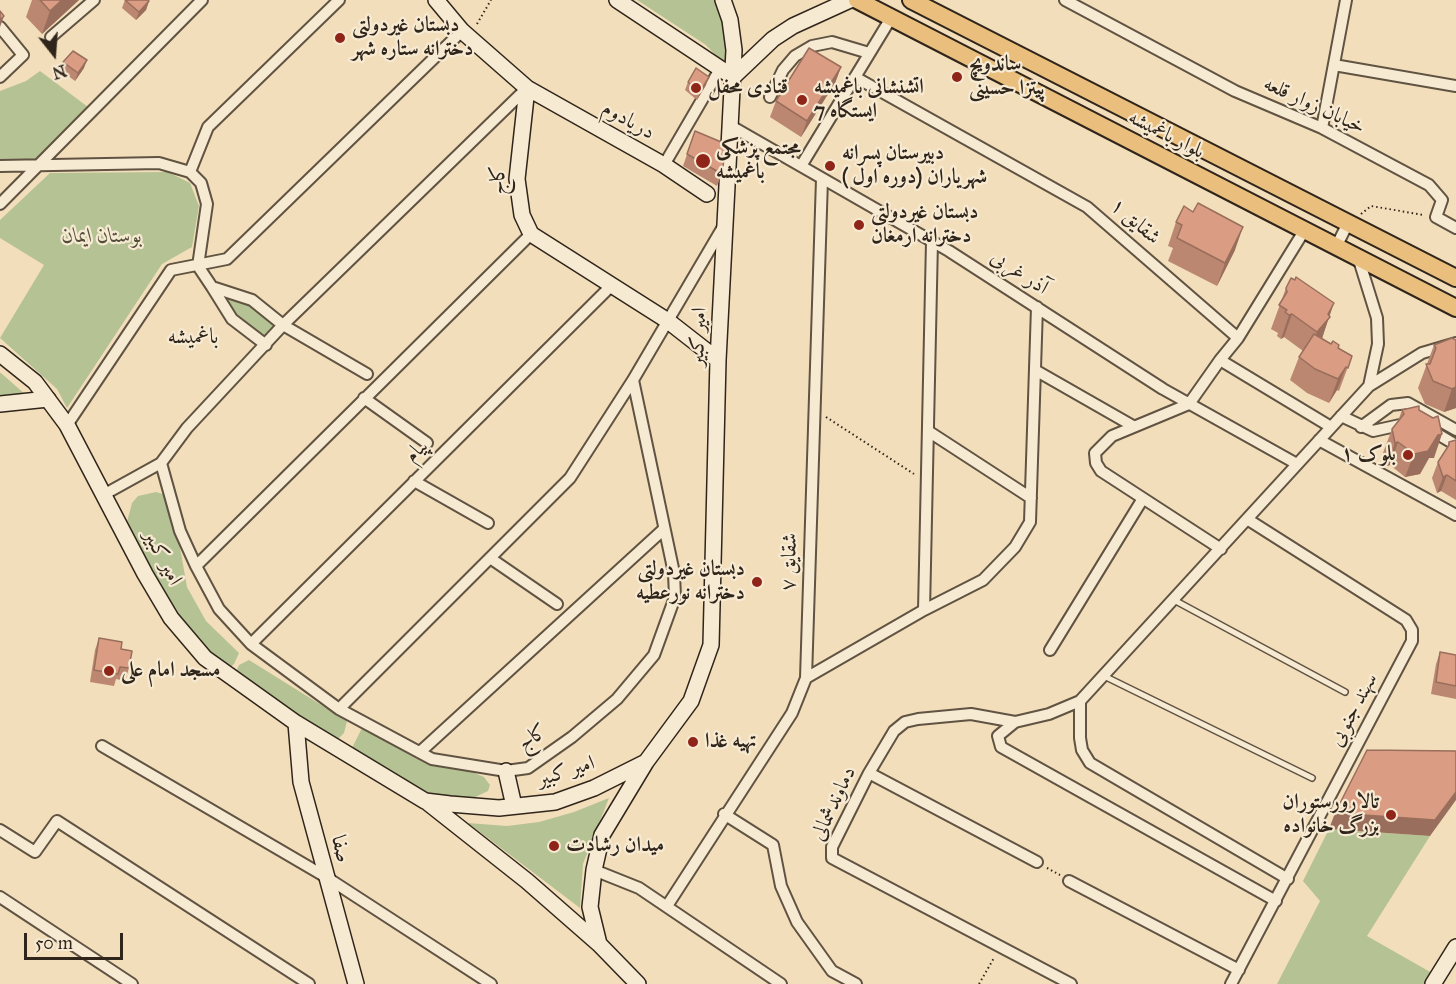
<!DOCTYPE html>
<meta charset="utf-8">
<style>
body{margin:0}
#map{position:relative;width:1456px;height:984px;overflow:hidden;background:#f3debb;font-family:"IM FELL Great Primer",serif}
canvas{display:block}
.north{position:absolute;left:24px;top:24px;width:60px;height:60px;-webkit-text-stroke:4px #f7ead3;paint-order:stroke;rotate:163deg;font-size:16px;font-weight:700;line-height:24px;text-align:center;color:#2f251a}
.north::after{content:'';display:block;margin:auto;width:21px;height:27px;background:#2f251a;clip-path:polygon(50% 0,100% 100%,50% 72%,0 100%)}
.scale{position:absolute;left:24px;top:933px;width:99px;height:27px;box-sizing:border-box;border:3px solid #2f251a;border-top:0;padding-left:8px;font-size:18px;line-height:21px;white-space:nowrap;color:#2f251a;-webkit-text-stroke:4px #f7ead3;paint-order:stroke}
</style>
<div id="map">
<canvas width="1456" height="984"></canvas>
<div class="north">N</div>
<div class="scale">50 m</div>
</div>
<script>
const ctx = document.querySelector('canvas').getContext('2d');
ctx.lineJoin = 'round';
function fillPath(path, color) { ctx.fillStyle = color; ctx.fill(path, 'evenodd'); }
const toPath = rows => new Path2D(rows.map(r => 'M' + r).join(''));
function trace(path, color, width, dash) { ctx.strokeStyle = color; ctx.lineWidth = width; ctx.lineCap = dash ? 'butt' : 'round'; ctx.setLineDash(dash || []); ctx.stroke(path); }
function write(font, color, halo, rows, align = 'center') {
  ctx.font = font + ' "IM FELL Great Primer",Amiri,serif'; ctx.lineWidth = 4.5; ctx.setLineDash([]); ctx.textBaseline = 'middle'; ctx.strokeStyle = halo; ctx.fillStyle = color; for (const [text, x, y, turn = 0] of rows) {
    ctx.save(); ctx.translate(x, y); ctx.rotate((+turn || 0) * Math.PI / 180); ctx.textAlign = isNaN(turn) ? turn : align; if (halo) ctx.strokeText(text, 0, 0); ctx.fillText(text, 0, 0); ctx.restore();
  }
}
fillPath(toPath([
 [637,0,716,0,722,15,727,41,724,64,706,45],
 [40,71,88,107,36,160,0,160,0,91,26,81],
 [168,172,190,183,199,206,192,247,162,264,67,408,57,389,0,338,44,265,0,238,0,220,50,173],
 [222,293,249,303,278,326,265,340,237,318],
 [0,373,1,373,26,395,0,398],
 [156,492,166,495,175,519,187,587,206,621,239,653,234,664,228,669,208,656,172,612,148,571,127,522,132,503,138,496],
 [249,660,347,721,344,733,337,740,297,717,236,672,239,665],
 [362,728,428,765,472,772,484,777,490,785,488,791,469,800,424,794,352,748],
 [609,798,583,864,580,908,468,823,507,826,539,822,574,812],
 [1329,829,1430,836,1367,936,1432,973,1425,984,1277,984,1320,901,1303,881]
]), '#b5c294');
const lane = toPath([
 [1174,600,1345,692],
 [1104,676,1312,778]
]);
const street = toPath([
 [1065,0,1235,91,1322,128,1429,185,1442,200,1436,217,1456,228],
 [0,27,23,55,0,77],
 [51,37,94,0],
 [1334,65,1456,86],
 [855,77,1087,207,1238,338,1220,360,1331,427],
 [770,97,783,70,795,56,812,46,832,42,869,53],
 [731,126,949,251,1163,389,1297,464],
 [1322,128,1346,0],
 [664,165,720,69],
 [0,166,159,163,190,172,201,183,207,204,198,266,212,287],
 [801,166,891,18],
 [190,172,208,127,339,0],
 [0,204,202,0],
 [1336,247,1348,223],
 [1359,260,1377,318,1378,344,1369,386],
 [1238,338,1304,231],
 [266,345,232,319,212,287,252,300,283,325,367,374],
 [1035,370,1133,426],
 [364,398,427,443],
 [1189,404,1112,436,1095,453,1096,463,1101,471,1221,549],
 [1189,404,1220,360],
 [1341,416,1373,431,1409,423],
 [67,425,171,270,227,259,462,31],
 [1361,427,1391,405,1408,403,1456,430],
 [1429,429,1456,445],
 [928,431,1031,498],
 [1319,440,1456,515],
 [161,463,180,531,196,566,219,609,251,644,339,709,432,759,506,771,528,768,572,737,617,699,654,655,675,597,674,573,633,380],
 [414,481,488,523],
 [105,494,161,463,187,428,283,325,527,88],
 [490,558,557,604],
 [196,566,531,234],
 [924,610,932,241],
 [251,644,611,286],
 [1050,650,1142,500],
 [806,678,924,610,983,580,1015,547,1030,522,1037,307],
 [1080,701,1080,738,1082,750,1090,763,1288,879],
 [339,709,570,478,633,380,723,227],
 [1015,722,998,736,1001,747,1276,901],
 [102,746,326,877,491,984],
 [420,752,664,529],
 [869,773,1037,862],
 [724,814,773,845,781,886,797,922,832,971,856,984],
 [0,830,35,852,57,821,309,984],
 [594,870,639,888,781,984],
 [1069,881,1239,970],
 [0,897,132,984],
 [667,906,792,713,806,678,822,179],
 [1071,984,832,858,832,847,869,773,894,731,905,722,918,719,971,714,1015,722,1049,714,1080,701,1369,386,1422,353,1456,343],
 [1231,984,1412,641,1412,630,1406,620,1247,519]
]);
const secondary = toPath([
 [436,0,462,31,527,88,664,165,707,194],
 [617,0,733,77],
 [733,77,773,39,793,26,850,0],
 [527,88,517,179,522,215,531,234,668,321,718,360],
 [0,354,35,382,67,425,145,574,171,618,205,658,296,723,425,801,450,804,499,808,555,802,594,788,646,762],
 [0,404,48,399],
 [296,723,301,782,356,984],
 [506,771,514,806],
 [427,802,527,881,599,944,638,984],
 [599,944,590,907,594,870,602,835,646,762,691,701,711,645,718,360,734,50,730,20,723,0],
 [1433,984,1456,947]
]);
const primary = toPath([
 [857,0,1456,308],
 [911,0,1456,278]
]);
trace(lane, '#605342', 8);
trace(street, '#605342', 14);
trace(secondary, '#2f251a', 18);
trace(primary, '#2f251a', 20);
trace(toPath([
 [477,24,491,0],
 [1361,214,1371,206,1424,215],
 [826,417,914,474],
 [1047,868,1060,875],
 [979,984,994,958]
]), '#2f251a', 2, [1.5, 3]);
trace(lane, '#f7ead3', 5);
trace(street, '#f7ead3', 10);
trace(secondary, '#f7ead3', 15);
trace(primary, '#eabf7e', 16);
fillPath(toPath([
 [32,0,79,0,42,34,26,17],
 [125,0,149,1,146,10,136,20,122,8],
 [63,62,84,68,75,81,60,70],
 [841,67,835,83,801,137,770,117,776,101],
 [688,82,706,85,697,100,685,90],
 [695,131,722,174,717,186,683,166],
 [1176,222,1235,250,1217,286,1168,261,1173,248,1168,246],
 [1286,288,1329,316,1322,339,1352,356,1339,391,1337,390,1329,403,1307,393,1290,380,1299,357,1303,351,1284,337,1281,339,1277,336,1278,333,1271,329],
 [1452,338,1456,408,1444,412,1425,404,1418,388,1434,345],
 [1402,410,1434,458,1429,458,1420,474,1405,477,1390,465,1387,466,1383,453,1392,429,1398,421],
 [1456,440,1456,500,1441,491,1437,493,1432,478,1438,462,1445,452,1449,442],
 [99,638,121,649,129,668,125,681,116,679,114,686,90,682,95,650],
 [1440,652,1456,655,1456,699,1431,694,1436,664]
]), '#bb8771');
fillPath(toPath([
 [62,0,79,0,42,34,50,11],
 [149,1,146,10,136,20,139,12],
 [4,16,0,27,0,20],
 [87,60,84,68,75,81,78,73],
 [841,67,835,83,801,137,807,121],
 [709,77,706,85,697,100,700,92],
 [1243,227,1235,250,1217,286,1225,263],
 [1334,303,1321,341,1309,355,1317,332],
 [1292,314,1284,337,1281,339,1289,315],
 [1346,367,1337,390,1329,403,1338,379],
 [1456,387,1456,408,1444,412,1452,389],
 [1442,434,1434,458,1429,458,1420,474,1405,477,1414,454,1438,435],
 [1398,442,1390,465,1387,466,1395,443],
 [1447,475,1441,491,1437,493,1443,477],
 [1456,792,1456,800,1430,836,1329,829,1335,813]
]), '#996e5c');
const building = toPath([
 [40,0,62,0,50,11,40,0],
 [125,0,147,0,149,1,139,12,125,0],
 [0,11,4,16,0,20,0,11],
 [809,48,841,67,807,121,776,101,809,48],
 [73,51,87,60,78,73,63,62,73,51],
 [696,68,709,77,700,92,688,82,696,68],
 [695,131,726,144,722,174,687,154,695,131],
 [1198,203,1243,227,1225,263,1177,238,1182,225,1176,222,1184,206,1193,212,1198,203],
 [1296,277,1334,303,1328,314,1330,317,1317,332,1292,314,1289,315,1285,312,1287,310,1279,305,1287,292,1286,288,1291,278,1295,280,1296,277],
 [1314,334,1331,344,1333,341,1339,345,1338,348,1352,356,1348,368,1346,367,1338,379,1315,369,1299,357,1314,334],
 [1452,338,1456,340,1456,387,1452,389,1433,381,1426,364,1430,364,1436,348,1434,345,1452,338],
 [1419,406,1419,410,1433,418,1438,416,1442,434,1438,435,1428,451,1414,454,1398,442,1395,443,1392,429,1404,414,1402,410,1419,406],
 [1456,440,1456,481,1447,475,1443,477,1438,462,1449,445,1449,442,1456,440],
 [99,638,122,642,121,649,132,651,129,668,120,667,118,674,94,670,99,638],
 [1440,652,1456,655,1456,686,1436,682,1440,652],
 [1367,750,1456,751,1456,792,1435,820,1335,813,1367,750]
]);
fillPath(building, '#da9d83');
trace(building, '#996e5c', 1.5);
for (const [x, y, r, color] of [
 [340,38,6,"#8f2418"],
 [957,77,6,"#8f2418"],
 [696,88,6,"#8f2418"],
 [802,100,6,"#8f2418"],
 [703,161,8,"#8f2418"],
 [830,166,6,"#8f2418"],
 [859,225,6,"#8f2418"],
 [1408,455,6,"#8f2418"],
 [757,582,6,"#8f2418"],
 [109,671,6,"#8f2418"],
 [693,742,6,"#8f2418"],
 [1391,815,6,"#8f2418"],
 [554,846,6,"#8f2418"]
]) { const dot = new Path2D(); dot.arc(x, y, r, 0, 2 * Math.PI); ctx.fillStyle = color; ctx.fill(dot); trace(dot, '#f7ead3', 2); }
write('bold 21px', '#2f251a', '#f7ead3', [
 ["دبستان غیردولتی",352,26],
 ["دخترانه ستاره شهر",352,50],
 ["ساندویچ",969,65],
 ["پیتزا حسینی",969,89],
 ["قنادی محفل",708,88],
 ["اتشنشانی باغمیشه",814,88],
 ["ایستگاه 7",814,112],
 ["مجتمع پزشکی",716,149],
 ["باغمیشه",716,173],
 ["دبیرستان پسرانه",842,154],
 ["شهریاران (دوره اول )",842,178],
 ["دبستان غیردولتی",871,213],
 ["دخترانه ارمغان",871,237],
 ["بلوک ۱",1396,455,"right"],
 ["دبستان غیردولتی",745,570,"right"],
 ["دخترانه نورعطیه",745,594,"right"],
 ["مسجد امام علی",121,671],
 ["تهیه غذا",705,742],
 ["تالارورستوران",1379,803,"right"],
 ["بزرگ خانواده",1379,827,"right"],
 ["میدان رشادت",566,846]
], 'left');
write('21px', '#2f251a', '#f7ead3', [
 ["خیابان زوار قلعه",1314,106,25],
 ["دریادوم",628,121,29],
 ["بلوار باغمیشه",1166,135,27],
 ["کاج",499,180,-91],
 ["شقایق ۱",1135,222,41],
 ["آذر غربی",1019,273,33],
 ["امیر کبیر",699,337,-87],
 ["پیام",417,451,-45],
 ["امیر کبیر",162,558,62],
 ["شقایق ۷",790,562,-88],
 ["سهند جنوبی",1354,710,-62],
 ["کاج",533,738,-32],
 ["امیر کبیر",566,772,-18],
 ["دماوندشمالی",834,804,-65],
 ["صفا",340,849,76]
]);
write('italic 21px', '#504c38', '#f7ead3', [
 ["بوستان ایمان",102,237]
]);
write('22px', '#2f251a', '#f7ead3', [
 ["باغمیشه",193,338]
]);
</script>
